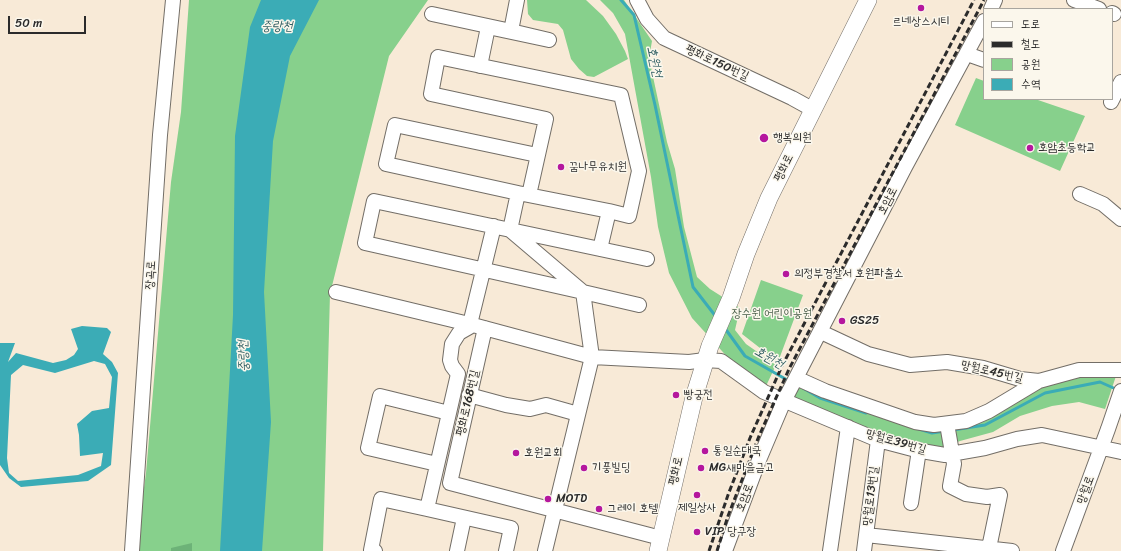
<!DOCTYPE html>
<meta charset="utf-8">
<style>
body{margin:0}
#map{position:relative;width:1121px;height:551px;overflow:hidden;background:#f8ead7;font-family:Sriracha,"Poor Story",sans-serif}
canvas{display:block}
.legend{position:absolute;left:983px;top:8px;width:130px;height:92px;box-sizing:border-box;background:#fbf7ec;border:1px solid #a8a59f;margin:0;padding:5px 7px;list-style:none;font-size:12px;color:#2b2b2b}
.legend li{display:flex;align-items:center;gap:8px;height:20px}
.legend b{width:20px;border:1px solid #a8a59f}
.scale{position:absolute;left:8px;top:16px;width:78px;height:18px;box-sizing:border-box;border:2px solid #2b2b2b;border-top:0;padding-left:5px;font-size:12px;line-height:14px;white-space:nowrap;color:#2b2b2b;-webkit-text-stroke:3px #fbf7ec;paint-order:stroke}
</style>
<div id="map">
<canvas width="1121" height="551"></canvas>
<ul class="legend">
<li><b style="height:5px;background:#fff"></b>도로</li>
<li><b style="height:5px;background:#2b2b2b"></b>철도</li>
<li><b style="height:11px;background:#87d08c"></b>공원</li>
<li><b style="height:11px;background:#3bacb6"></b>수역</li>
</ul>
<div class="scale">50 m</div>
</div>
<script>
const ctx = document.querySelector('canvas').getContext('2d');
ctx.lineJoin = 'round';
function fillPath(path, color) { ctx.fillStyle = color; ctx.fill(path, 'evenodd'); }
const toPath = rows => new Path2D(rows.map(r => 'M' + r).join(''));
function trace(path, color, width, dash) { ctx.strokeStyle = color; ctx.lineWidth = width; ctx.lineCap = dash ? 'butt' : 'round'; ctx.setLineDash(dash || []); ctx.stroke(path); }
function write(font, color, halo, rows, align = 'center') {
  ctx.font = font + ' Sriracha,"Poor Story",sans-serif'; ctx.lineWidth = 3; ctx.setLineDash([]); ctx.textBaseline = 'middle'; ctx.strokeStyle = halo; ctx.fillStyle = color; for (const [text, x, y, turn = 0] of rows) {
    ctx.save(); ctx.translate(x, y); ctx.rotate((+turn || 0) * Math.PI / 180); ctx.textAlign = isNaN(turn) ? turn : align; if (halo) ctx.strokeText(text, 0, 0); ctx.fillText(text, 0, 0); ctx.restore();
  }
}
fillPath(toPath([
 [189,0,428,0,389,56,330,294,323,551,138,551,142,502,146,473,171,182,181,112],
 [527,0,586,0,603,16,616,34,625,51,628,59,594,77,587,76,579,69,571,59,563,30,558,24,533,20,528,14],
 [600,0,624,0,652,41,649,58,667,142,675,169,684,227,697,277,710,289,740,308,735,330,746,344,776,365,766,386,731,361,692,318,669,273,658,227,651,177,625,34,613,13],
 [976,78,984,81,984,99,1035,99,1085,116,1060,171,955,125],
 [761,280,803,295,778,362,742,334],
 [1079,375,1116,376,1105,409,1079,402,1052,406,1020,416,993,432,960,441,943,448,898,439,857,424,794,398,799,383,925,427,1017,402,1048,384]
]), '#87d08c');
fillPath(toPath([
 [192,543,192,551,171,551,171,548]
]), '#6db278');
fillPath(toPath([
 [261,0,319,0,290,56,273,141,264,292,271,422,262,551,220,551,233,315,235,136,250,27],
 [82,326,107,328,111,332,103,354,112,362,118,373,111,465,88,481,21,487,9,478,0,465,0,343,15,343,8,362,16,353,53,363,66,360,74,355,78,349,71,329],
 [94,361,105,364,112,377,109,408,92,411,77,424,79,435,80,456,103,453,101,466,78,475,18,481,9,473,7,458,11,375,23,365,55,373]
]), '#3bacb6');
trace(toPath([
 [621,0,634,15,655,105,693,287,717,318],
 [724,327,745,356,789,381],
 [803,388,820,398,866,413],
 [919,429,932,433,945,431],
 [953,430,985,425,1045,393,1100,382,1118,390]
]), '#3bacb6', 3);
const minor = toPath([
 [637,0,647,19,664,38,792,98,812,109],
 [1074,0,1099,9],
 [991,9,995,0],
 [1112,13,1114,14],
 [432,14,511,31,549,40,488,27,480,66],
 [511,31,517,0],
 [967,54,984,60],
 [1111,102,1121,82],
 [518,193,386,164,395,125,537,155],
 [1080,194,1103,204,1121,219],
 [529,195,546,119,431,94,438,57,621,95,639,171,629,216,609,211],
 [600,249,609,211,518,193,510,230,583,292,639,305],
 [336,292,473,325,592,357,689,362,705,360,721,361,764,392,878,440,916,450,945,455,985,448,1017,439,1042,435,1121,452],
 [470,324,494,226],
 [473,325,459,333,452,344,450,360,452,366,458,374,427,509,511,528,506,551],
 [485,328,450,483,661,538],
 [821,332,868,354,910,365,947,362,983,368,1020,379,1039,381,1079,370,1121,370],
 [796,378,825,391,915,422,934,425,966,421,989,411,1039,381],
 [469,395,506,405,530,409,546,405,578,414],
 [947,424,954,464,950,486,966,494,987,497,1000,495,989,548],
 [437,464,368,448,380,396,449,413],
 [911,503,919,450],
 [866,535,1012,551],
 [132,551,160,135,173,0],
 [375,551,371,550,381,499,427,509],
 [457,551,464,518],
 [545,551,592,357,583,292,365,243,374,201,647,259],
 [725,551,759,460,784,401,905,167,984,21],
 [830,551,848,427],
 [864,551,878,440],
 [1063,551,1108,429,1121,391]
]);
const major = toPath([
 [658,551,694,397,710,346,731,298,746,254,769,198,868,0]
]);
trace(minor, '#736e67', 16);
trace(major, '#736e67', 18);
trace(minor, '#fff', 14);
trace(major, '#fff', 17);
trace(toPath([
 [709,551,728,495,750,438,782,366,974,0],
 [717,551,728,516,759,436,789,369,984,0]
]), '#2b2b2b', 3, [6, 3]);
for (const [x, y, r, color] of [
 [921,8,4,"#b5179e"],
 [764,138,5,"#b5179e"],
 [1030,148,4,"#b5179e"],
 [561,167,4,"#b5179e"],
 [786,274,4,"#b5179e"],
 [842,321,4,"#b5179e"],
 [676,395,4,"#b5179e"],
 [705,451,4,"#b5179e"],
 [516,453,4,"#b5179e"],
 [584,468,4,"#b5179e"],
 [701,468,4,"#b5179e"],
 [697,495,4,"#b5179e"],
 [548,499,4,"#b5179e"],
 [599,509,4,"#b5179e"],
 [697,532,4,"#b5179e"]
]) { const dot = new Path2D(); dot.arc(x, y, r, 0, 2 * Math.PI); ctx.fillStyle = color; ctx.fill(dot); trace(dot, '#fbf7ec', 1.5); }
write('12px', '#2b2b2b', '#fbf7ec', [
 ["르네상스시티",921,22,"center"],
 ["행복의원",773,138],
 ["호암초등학교",1038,148],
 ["꿈나무유치원",569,167],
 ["의정부경찰서 호원파출소",794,274],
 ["GS25",850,321],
 ["빵궁전",684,395],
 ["통일순대국",713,451],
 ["호원교회",524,453],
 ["기풍빌딩",592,468],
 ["MG새마을금고",709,468],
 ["MOTD",556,499],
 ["제일상사",697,508,"center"],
 ["그레이 호텔",607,509],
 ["VIP 당구장",705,532]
], 'left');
write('12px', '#2b2b2b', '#fbf7ec', [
 ["평화로150번길",717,63,25],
 ["평화로",784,168,-64],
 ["호암로",888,201,-63],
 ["장곡로",151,275,-86],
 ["망월로45번길",992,372,13],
 ["평화로168번길",468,403,-77],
 ["망월로39번길",896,442,16],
 ["평화로",676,471,-77],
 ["망월로",1086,490,-70],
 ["망월로13번길",871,496,-83],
 ["호암로",745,498,-69]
]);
write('12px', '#475d48', '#fbf7ec', [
 ["장수원 어린이공원",772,314]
]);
write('italic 13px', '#315f63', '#fbf7ec', [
 ["중랑천",277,27],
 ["호원천",654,62,78],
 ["중랑천",244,356,-93],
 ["호원천",769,358,29]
]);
</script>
